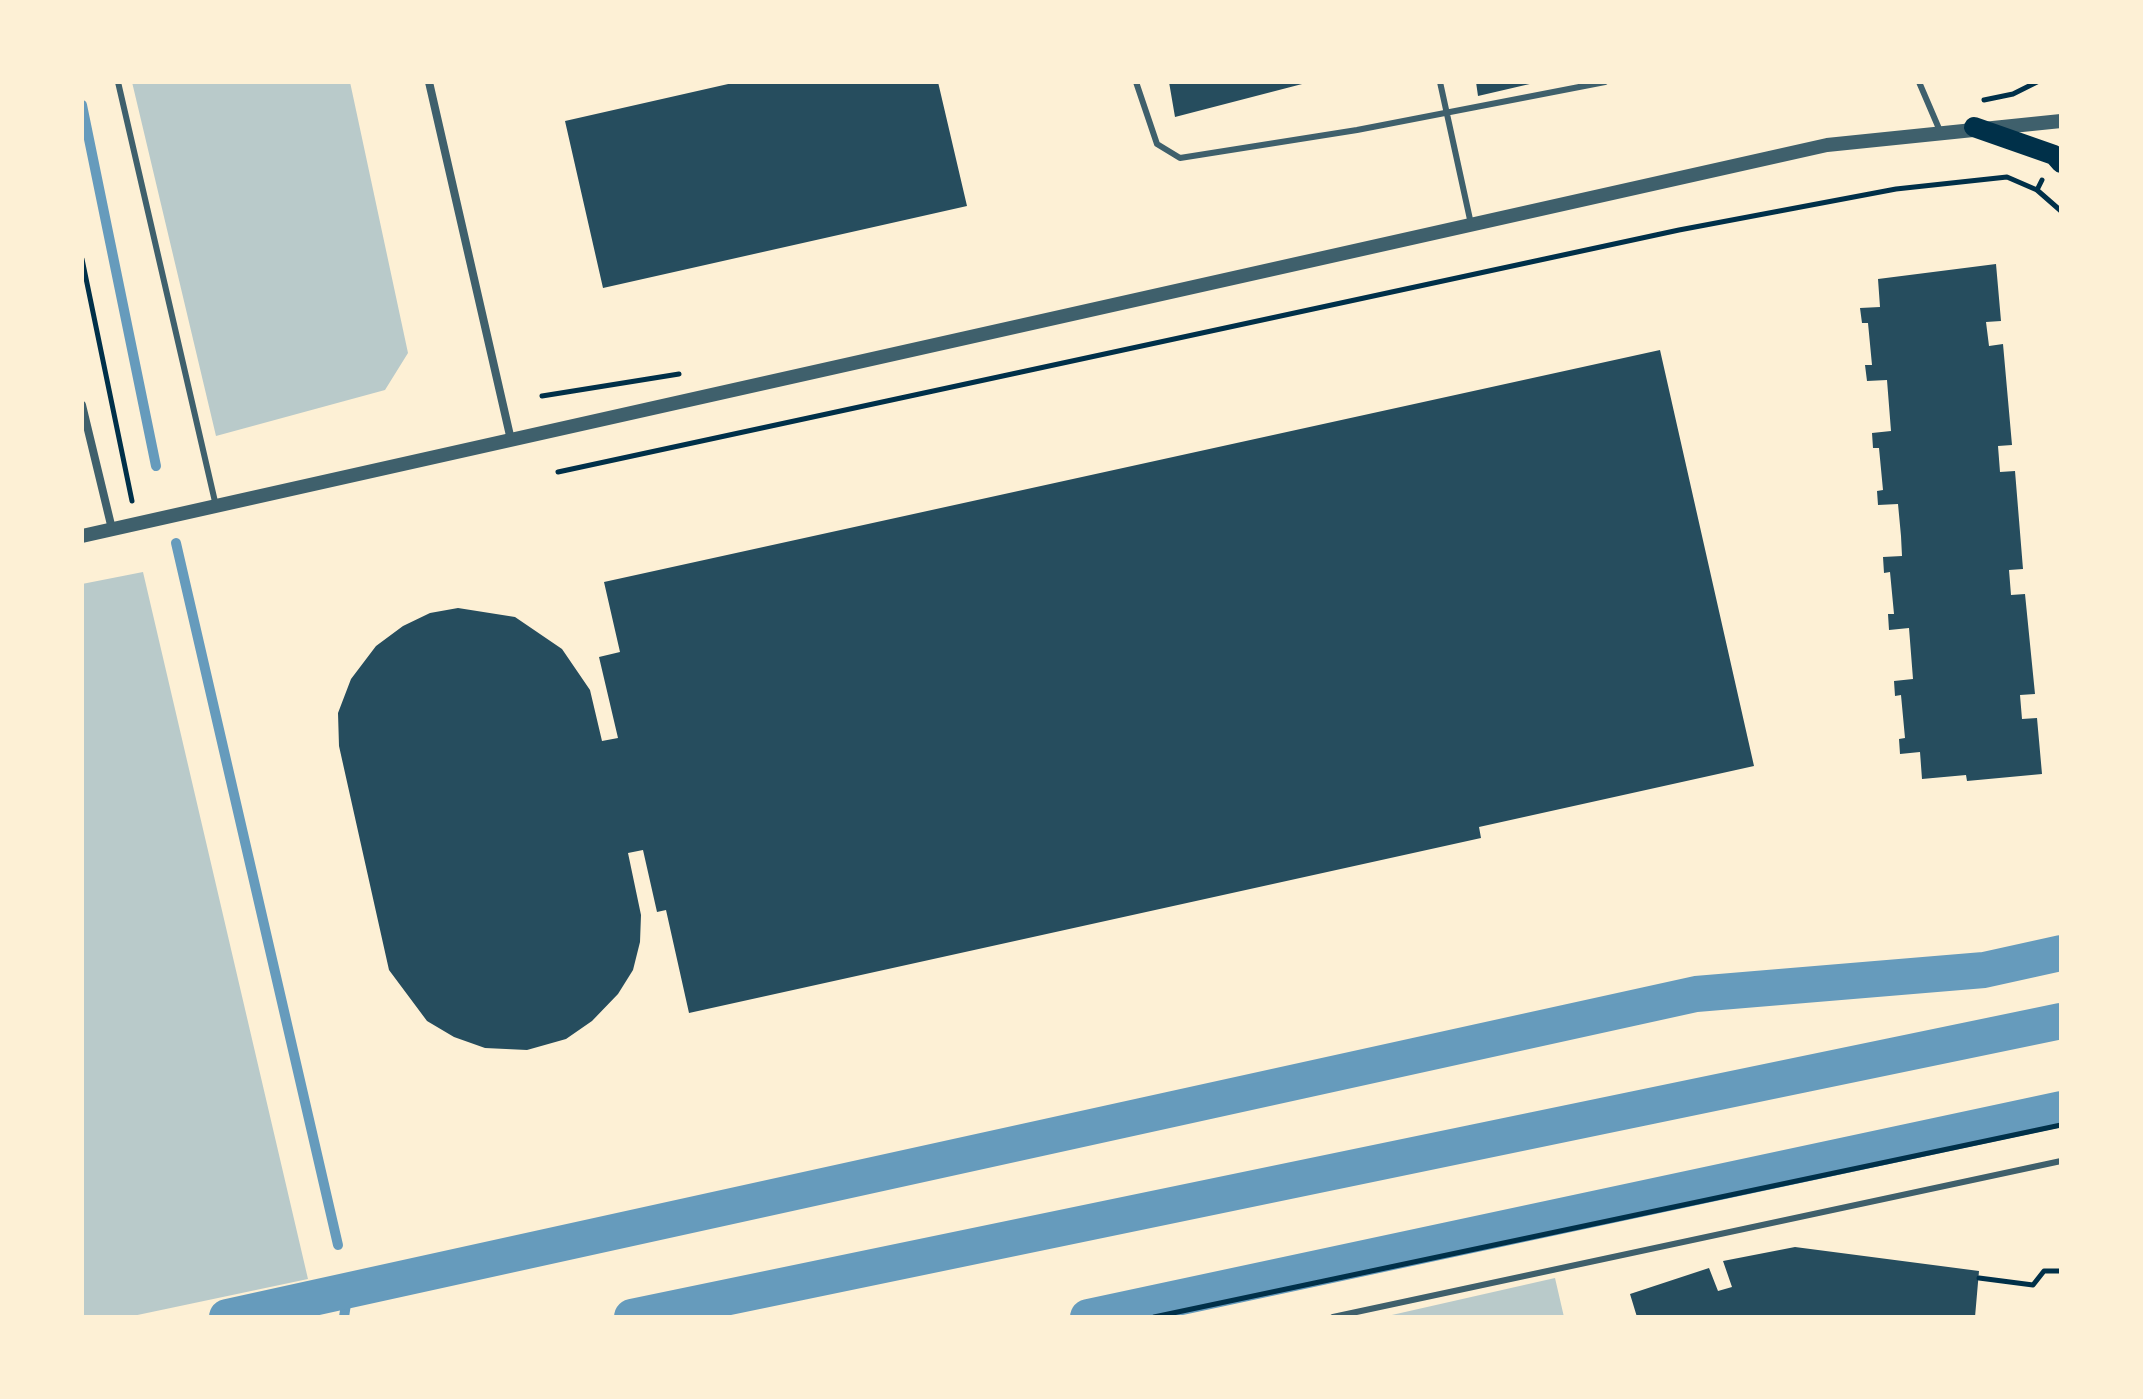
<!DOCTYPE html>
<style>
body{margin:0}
#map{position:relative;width:2143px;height:1399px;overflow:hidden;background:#fdf0d5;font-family:"Exo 2",sans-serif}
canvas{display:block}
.frame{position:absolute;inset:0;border:84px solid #fdf0d5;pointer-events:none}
</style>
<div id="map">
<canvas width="2143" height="1399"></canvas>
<div class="frame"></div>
</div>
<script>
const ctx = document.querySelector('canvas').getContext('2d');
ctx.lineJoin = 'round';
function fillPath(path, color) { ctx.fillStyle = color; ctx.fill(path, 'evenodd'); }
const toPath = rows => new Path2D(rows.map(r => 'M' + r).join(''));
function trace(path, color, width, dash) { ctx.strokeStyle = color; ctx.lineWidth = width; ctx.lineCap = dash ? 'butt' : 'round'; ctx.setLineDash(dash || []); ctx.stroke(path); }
fillPath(toPath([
 [132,82,350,82,408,353,385,390,216,436],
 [143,572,308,1279,128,1317,82,1317,82,584],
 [1555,1278,1564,1317,1383,1317]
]), '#b9caca');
trace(toPath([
 [82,105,156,466],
 [176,543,338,1245],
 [344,1317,348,1291]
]), '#669bbc', 10);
trace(toPath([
 [227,1317,1696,994,1984,970,2061,953],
 [632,1317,2061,1021],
 [1088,1317,2061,1109]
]), '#669bbc', 36);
fillPath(toPath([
 [737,82,938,82,967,206,603,288,565,121],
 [1169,82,1306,82,1306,83,1175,117],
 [1476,82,1534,82,1534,83,1478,96],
 [1996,264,2001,321,1986,322,1989,346,2003,344,2012,445,1998,446,2000,472,2015,471,2023,569,2009,570,2011,595,2025,594,2035,694,2020,695,2022,719,2037,718,2042,774,1967,781,1966,775,1922,779,1920,752,1900,754,1899,739,1905,738,1901,695,1895,696,1894,681,1913,679,1909,628,1889,630,1888,614,1894,614,1890,572,1884,573,1883,557,1902,556,1901,536,1898,504,1878,505,1877,491,1883,490,1879,448,1873,448,1872,433,1891,431,1887,380,1867,381,1865,365,1872,365,1868,323,1862,323,1860,308,1880,307,1878,279],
 [1660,350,1754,766,1479,827,1481,838,689,1013,666,910,657,912,643,850,628,853,641,915,640,942,633,970,618,994,592,1021,566,1039,527,1050,485,1048,454,1037,427,1021,389,970,339,746,338,713,351,679,376,646,403,626,430,613,458,608,515,617,562,649,590,690,602,741,618,738,599,657,620,652,604,582],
 [1795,1247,1979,1271,1975,1317,1637,1317,1630,1294,1709,1268,1718,1291,1732,1287,1723,1261]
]), '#264d5e');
trace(toPath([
 [1984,100,2013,94,2037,82],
 [2037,190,2061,211],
 [82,259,132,501],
 [542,396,679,374],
 [558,472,1679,230,1896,189,2007,177,2037,190,2042,180],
 [1979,1278,2033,1285,2044,1271,2061,1271],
 [1154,1317,2061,1125]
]), '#003049', 5);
trace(toPath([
 [118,82,216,506],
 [1136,82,1157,144,1180,158,1357,130,1605,82],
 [1440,82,1471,224],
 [1919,82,1940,131],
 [1333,1317,2061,1161]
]), '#3f606c', 6);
trace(toPath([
 [429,82,511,440],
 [82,405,112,529]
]), '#3f606c', 8);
trace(toPath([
 [82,536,1827,145,2061,121]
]), '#3f606c', 14);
trace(toPath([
 [1974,127,2054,155,2061,163]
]), '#003049', 20);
</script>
